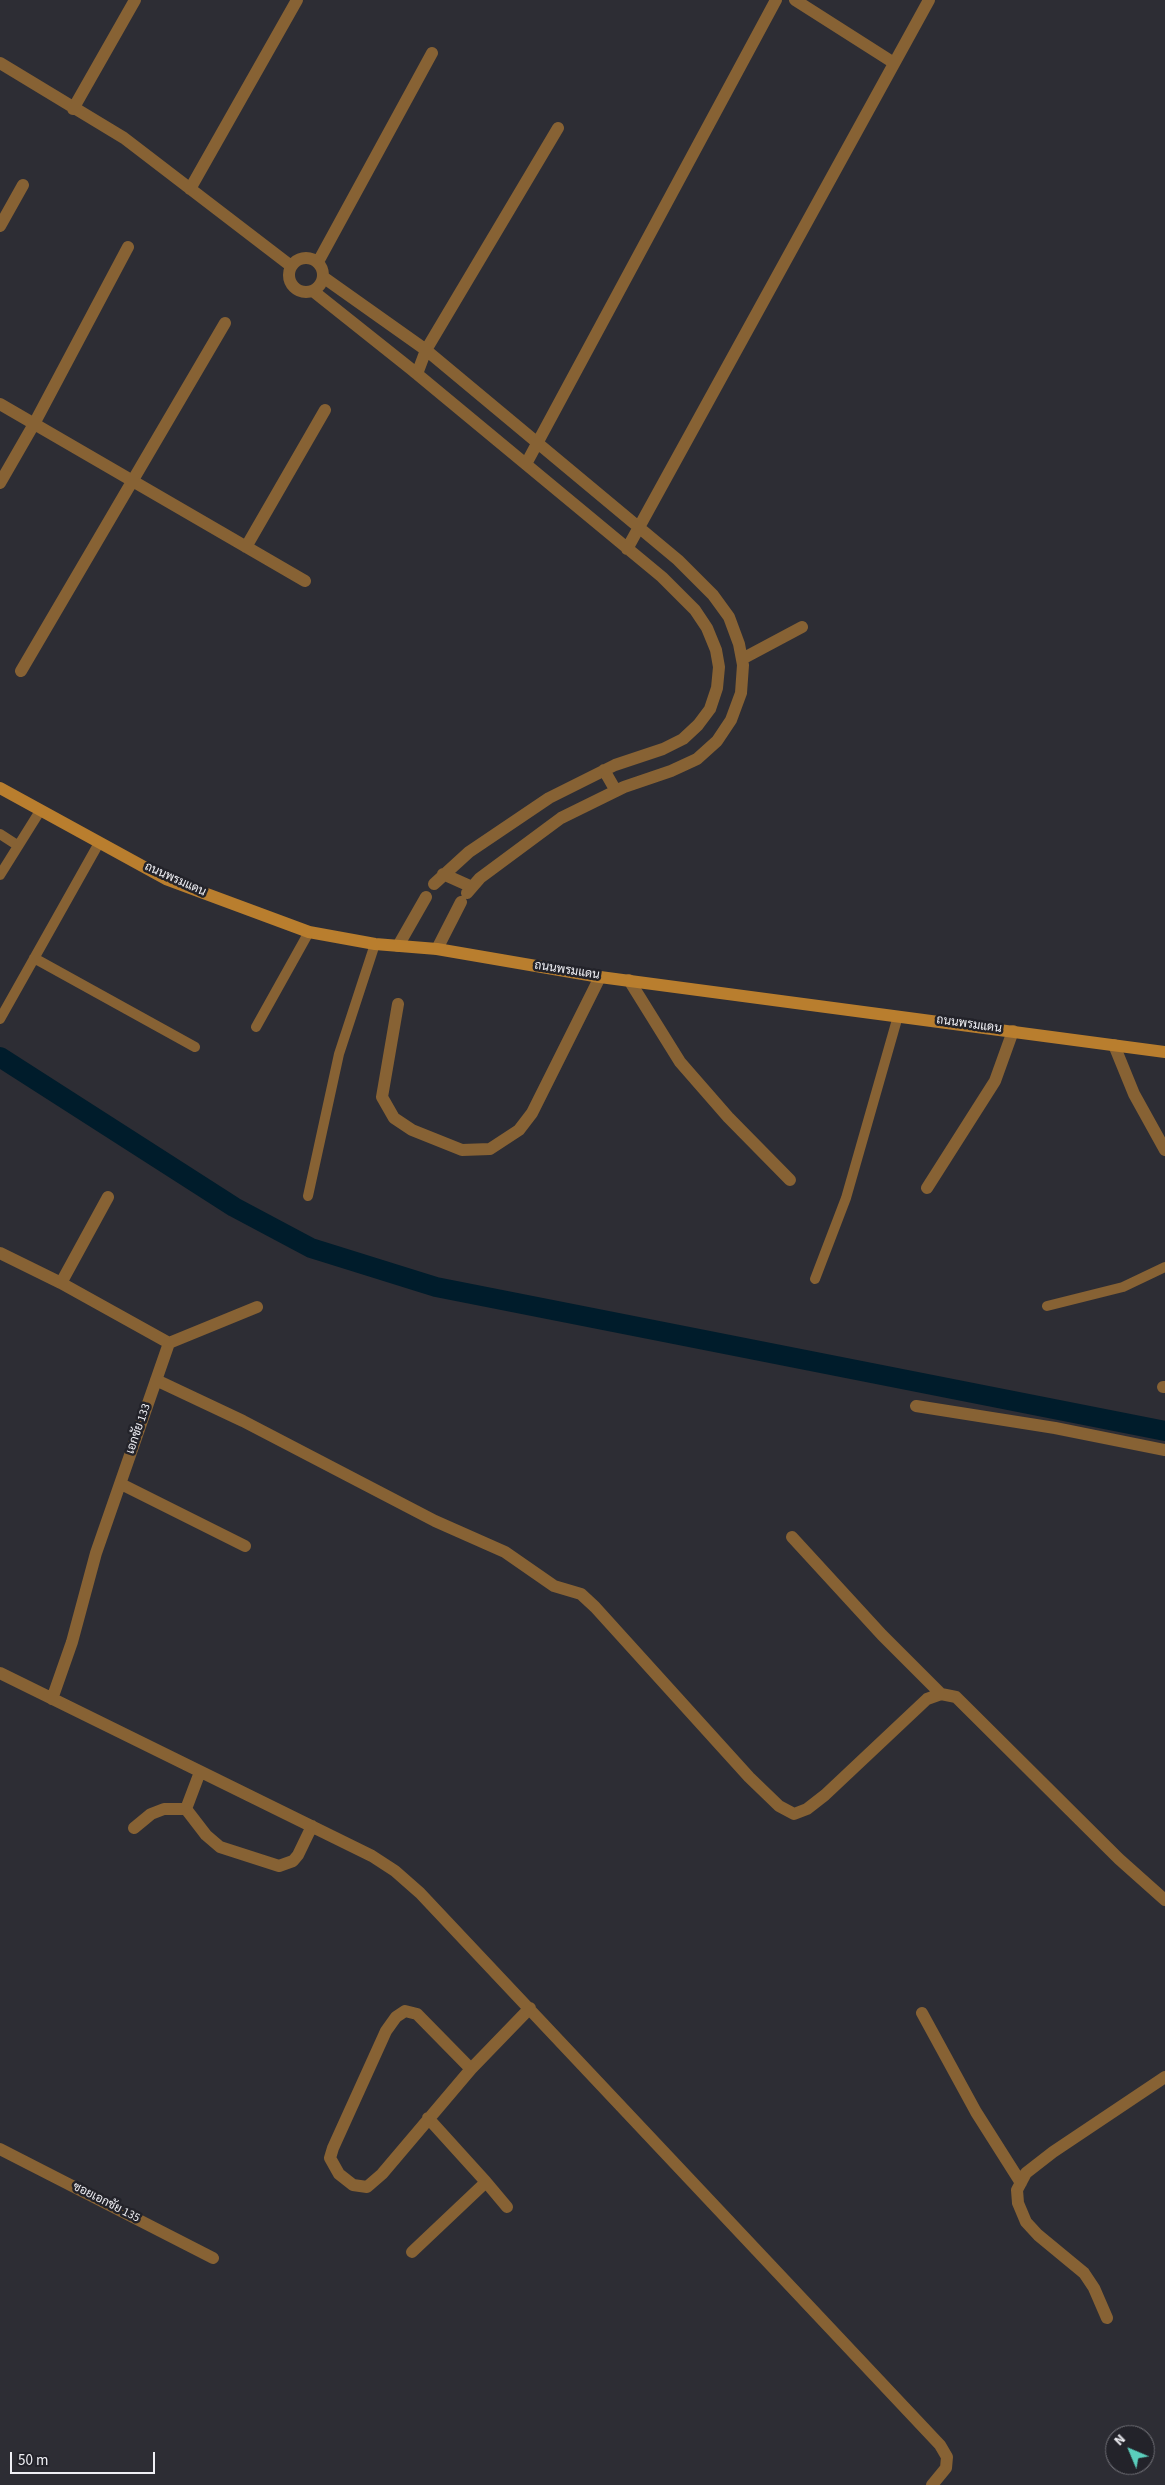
<!DOCTYPE html>
<meta charset="utf-8">
<style>
body{margin:0}
#map{position:relative;width:1165px;height:2485px;overflow:hidden;background:#2d2d34;font-family:"Source Sans 3",sans-serif}
canvas{display:block}
.north{position:absolute;left:1105px;top:2425px;width:50px;height:50px;box-sizing:border-box;background:#23232a;border:1px solid #75757b;border-radius:50%;rotate:315deg;font-size:14px;font-weight:700;line-height:20px;text-align:center;color:#f0f0f5}
.north::after{content:'';display:block;margin:auto;width:18px;height:22px;background:#5acebc;clip-path:polygon(50% 0,100% 100%,50% 72%,0 100%)}
.scale{position:absolute;left:10px;top:2452px;width:145px;height:22px;box-sizing:border-box;border:2px solid #f0f0f5;border-top:0;padding-left:6px;font-size:15px;line-height:18px;white-space:nowrap;color:#f0f0f5;-webkit-text-stroke:4px #23232a;paint-order:stroke}
</style>
<div id="map">
<canvas width="1165" height="2485"></canvas>
<div class="north">N</div>
<div class="scale">50 m</div>
</div>
<script>
const ctx = document.querySelector('canvas').getContext('2d');
ctx.lineJoin = 'round';
const toPath = rows => new Path2D(rows.map(r => 'M' + r).join(''));
function trace(path, color, width, dash) { ctx.strokeStyle = color; ctx.lineWidth = width; ctx.lineCap = dash ? 'butt' : 'round'; ctx.setLineDash(dash || []); ctx.stroke(path); }
function write(font, color, halo, rows, align = 'center') {
  ctx.font = font + ' "Source Sans 3",Sarabun,sans-serif'; ctx.lineWidth = 5; ctx.setLineDash([]); ctx.textBaseline = 'middle'; ctx.strokeStyle = halo; ctx.fillStyle = color; for (const [text, x, y, turn = 0] of rows) {
    ctx.save(); ctx.translate(x, y); ctx.rotate((+turn || 0) * Math.PI / 180); ctx.textAlign = isNaN(turn) ? turn : align; if (halo) ctx.strokeText(text, 0, 0); ctx.fillText(text, 0, 0); ctx.restore();
  }
}
trace(toPath([
 [0,1057,234,1207,311,1248,436,1287,1165,1431]
]), '#001c2b', 20);
trace(toPath([
 [0,834,17,845],
 [0,875,40,811],
 [34,958,195,1047],
 [0,1019,99,843],
 [256,1027,309,932],
 [308,1196,339,1054,375,944],
 [815,1279,846,1198,898,1016],
 [1047,1306,1123,1287,1165,1267]
]), '#876234', 10);
trace(toPath([
 [795,0,894,63],
 [0,63,124,138,291,266],
 [73,109,135,0],
 [190,189,297,0],
 [0,226,23,185],
 '289 275a17 17 0 1 1 34 0a17 17 0 1 1-34 0Z',
 [318,262,432,53],
 [323,277,426,350,678,560,713,595,729,617,739,644,743,665,741,693,731,720,717,741,697,759,671,771,624,787,561,818,480,878,467,893],
 [313,291,411,369,662,577,695,610,707,628,716,650,719,667,717,688,710,709,698,725,683,739,663,749,615,765,549,798,469,852,434,884],
 [417,374,426,350,558,128],
 [0,404,305,581],
 [526,464,776,0],
 [0,483,34,424,128,247],
 [246,547,325,410],
 [627,549,929,0],
 [742,659,802,627],
 [21,671,225,323],
 [604,770,616,791],
 [443,874,472,887],
 [398,946,426,897],
 [437,949,461,902],
 [629,980,680,1062,728,1117,790,1180],
 [398,1004,382,1097,394,1118,412,1130,462,1150,490,1149,519,1130,532,1113,600,977],
 [1114,1045,1134,1094,1165,1150],
 [927,1188,995,1081,1013,1031],
 [0,1253,61,1283,169,1343],
 [61,1283,108,1197],
 [169,1343,257,1307],
 [156,1380,243,1421,435,1521,505,1552,554,1586,581,1594,595,1607,749,1777,779,1806,794,1814,807,1809,825,1795,927,1699,941,1694,956,1697,1119,1859,1165,1900],
 [1163,1387,1165,1387],
 [916,1406,1055,1428,1165,1450],
 [121,1484,245,1546],
 [792,1537,882,1635,941,1694],
 [0,1673,372,1856,395,1871,420,1893,940,2445,947,2457,946,2468,932,2485],
 [52,1699,72,1642,96,1553,169,1343],
 [200,1772,186,1809,206,1835,220,1847,279,1866,293,1861,298,1855,312,1826],
 [134,1828,151,1814,164,1809,186,1809],
 [922,2013,976,2112,1021,2183],
 [471,2069,417,2014,405,2011,396,2017,386,2031,333,2148,330,2158,339,2174,353,2185,367,2187,382,2174,471,2069,530,2008],
 [0,2149,213,2258],
 [486,2182,507,2207],
 [412,2252,486,2182,428,2118],
 [1107,2318,1094,2288,1084,2273,1038,2235,1026,2222,1018,2203,1017,2190,1026,2173,1053,2152,1165,2077]
]), '#876234', 12);
trace(toPath([
 [0,788,166,879,309,932,375,944,437,949,600,977,1165,1052]
]), '#b97e2e', 12);
write('12px', '#f0f0f5', '#23232a', [
 ["ถนนพรมแดน",175,880,24],
 ["ถนนพรมแดน",567,971,9],
 ["ถนนพรมแดน",969,1025,8],
 ["เอกชัย 133",139,1429,-71],
 ["ซอยเอกชัย 135",106,2203,27]
]);
</script>
